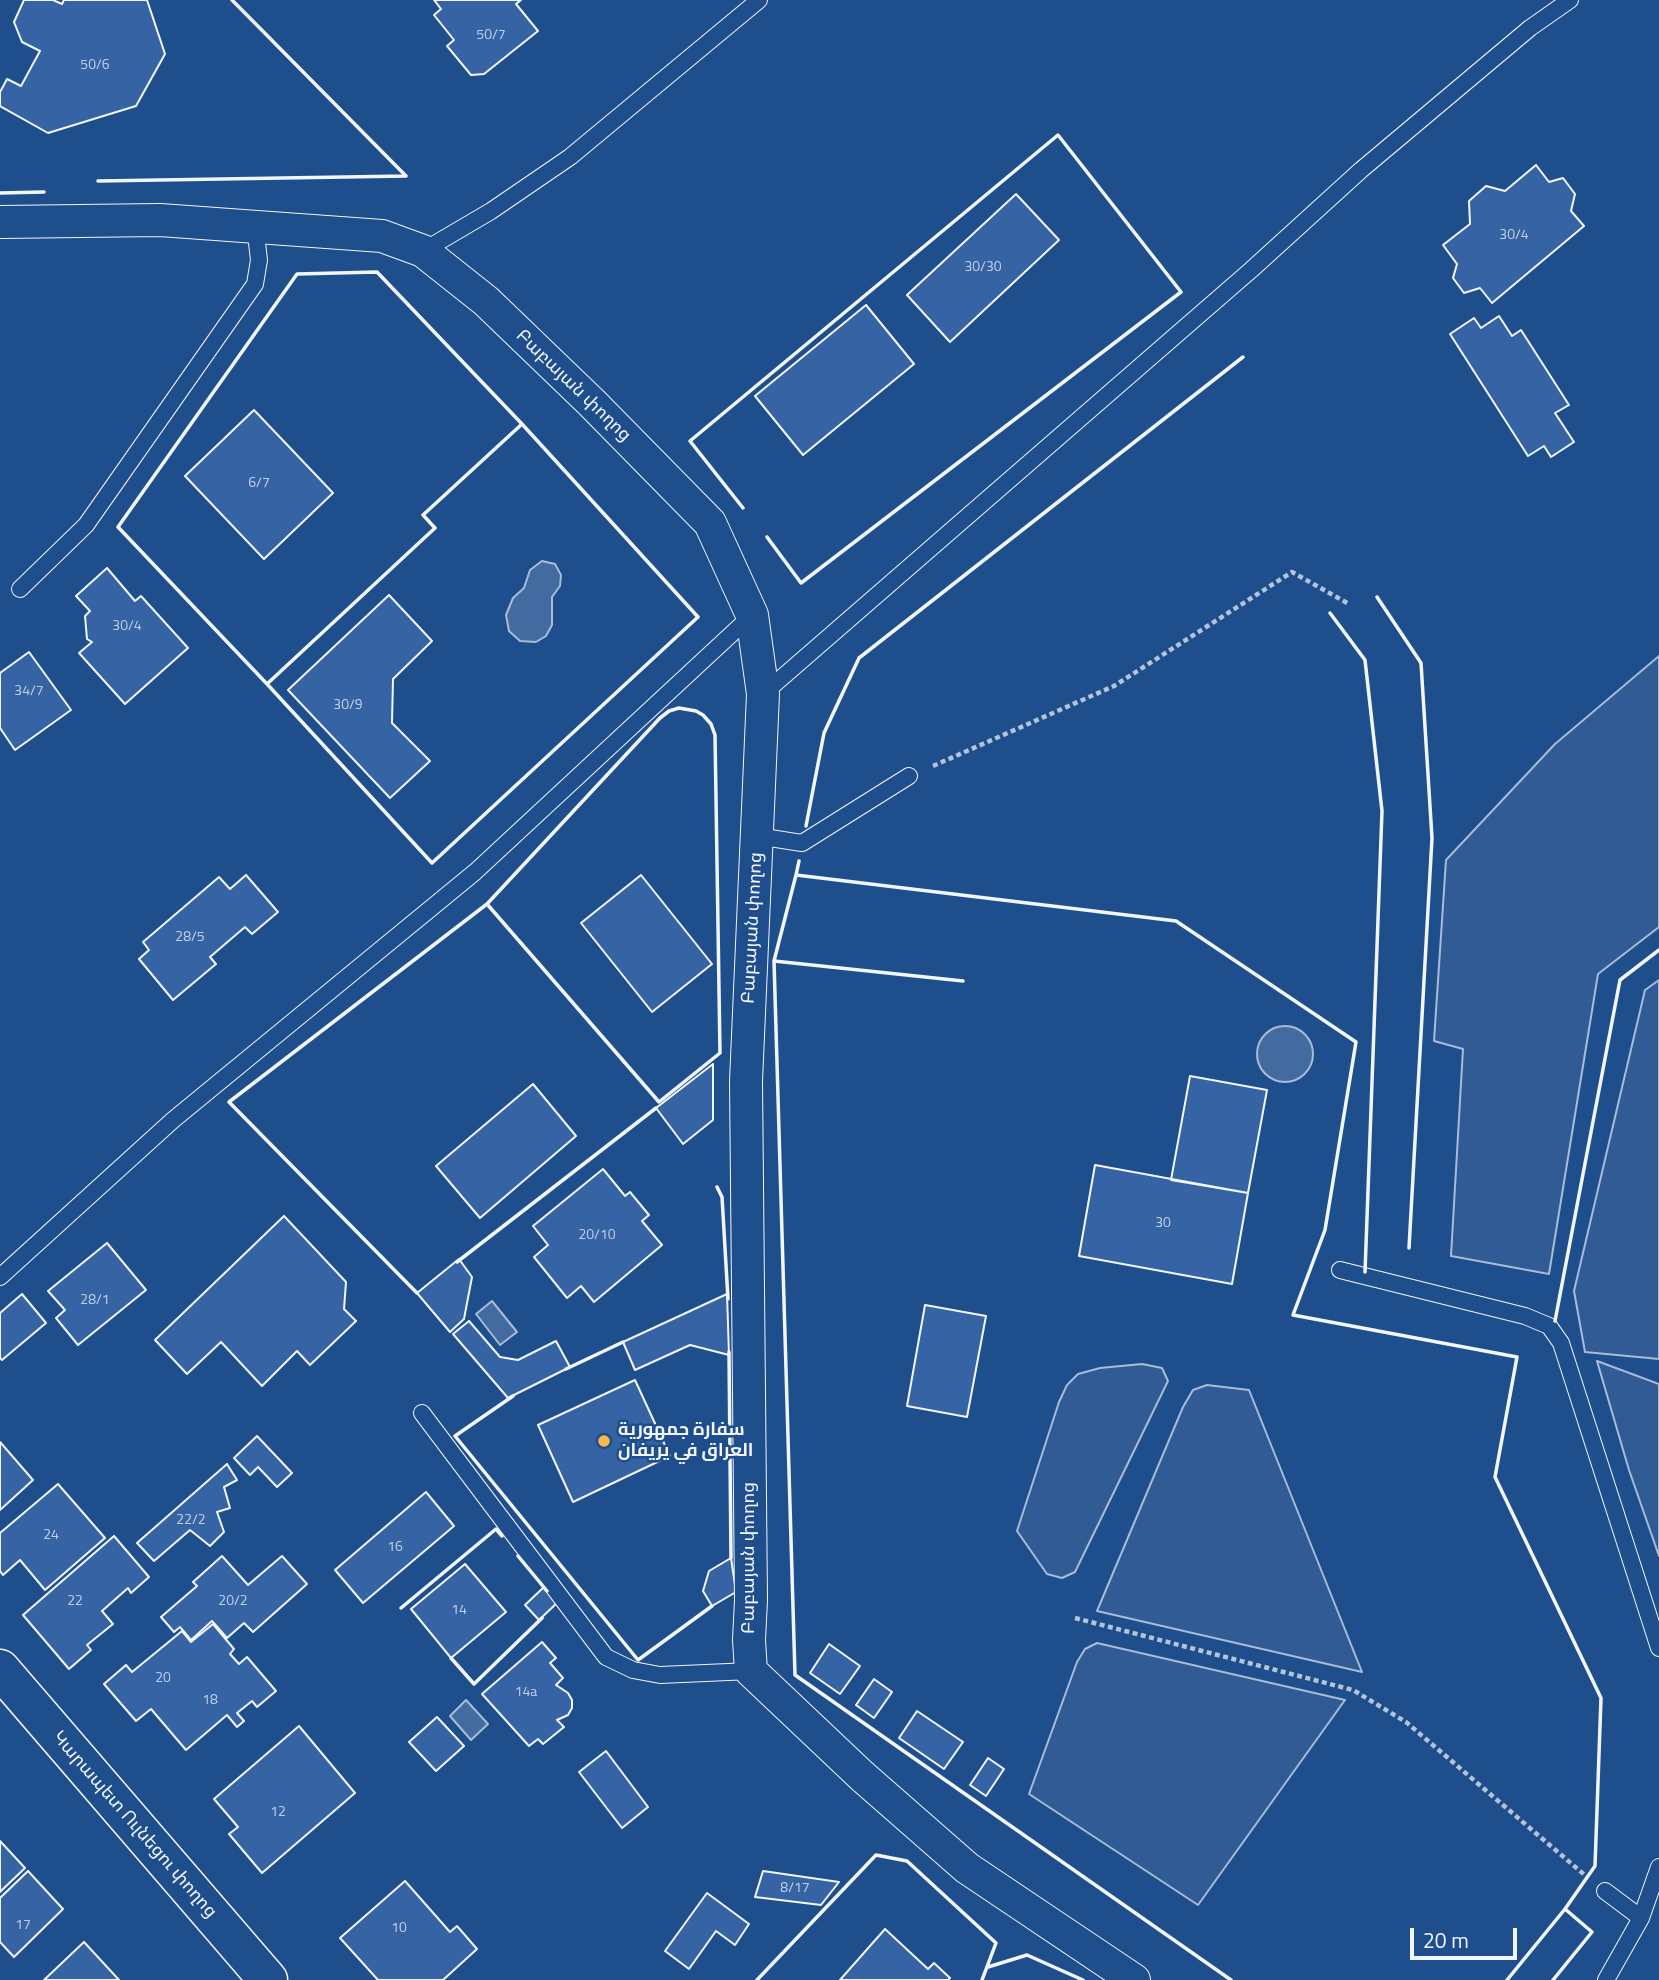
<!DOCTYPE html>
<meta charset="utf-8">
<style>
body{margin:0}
#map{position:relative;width:1659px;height:1980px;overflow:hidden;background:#1f4e8c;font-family:"Titillium Web",sans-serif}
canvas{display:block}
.scale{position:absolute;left:1410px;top:1928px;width:107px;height:32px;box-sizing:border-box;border:4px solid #f2f6ff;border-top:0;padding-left:9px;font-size:21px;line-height:24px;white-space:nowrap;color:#f2f6ff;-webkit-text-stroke:5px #1f4e8c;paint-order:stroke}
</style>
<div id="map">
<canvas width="1659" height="1980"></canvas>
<div class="scale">20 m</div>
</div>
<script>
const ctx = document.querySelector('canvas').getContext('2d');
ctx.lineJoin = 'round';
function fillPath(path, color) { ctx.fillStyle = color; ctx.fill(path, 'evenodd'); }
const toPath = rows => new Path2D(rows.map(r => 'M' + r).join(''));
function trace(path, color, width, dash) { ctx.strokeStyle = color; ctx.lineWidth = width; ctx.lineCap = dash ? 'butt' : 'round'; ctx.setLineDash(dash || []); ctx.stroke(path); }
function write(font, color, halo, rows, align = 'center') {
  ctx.font = font + ' "Titillium Web",Cairo,"Noto Sans Armenian",sans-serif'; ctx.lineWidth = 5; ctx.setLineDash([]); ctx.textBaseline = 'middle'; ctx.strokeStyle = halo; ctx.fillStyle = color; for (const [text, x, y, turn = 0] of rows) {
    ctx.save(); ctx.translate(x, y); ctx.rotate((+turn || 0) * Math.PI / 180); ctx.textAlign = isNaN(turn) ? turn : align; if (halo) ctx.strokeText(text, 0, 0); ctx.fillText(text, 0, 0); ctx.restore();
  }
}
const built = toPath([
 [1659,656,1659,927,1598,974,1549,1274,1451,1256,1463,1049,1434,1041,1446,860,1555,744,1659,656],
 [1659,980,1659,1359,1585,1352,1574,1291,1645,990,1659,980],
 [1597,1361,1659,1384,1659,1556,1629,1470,1597,1361],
 [1142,1364,1162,1368,1168,1381,1075,1572,1062,1578,1047,1574,1017,1531,1059,1402,1067,1385,1078,1374,1100,1368,1142,1364],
 [1207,1385,1249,1390,1362,1672,1097,1611,1183,1407,1193,1390,1207,1385],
 [1097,1643,1345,1700,1198,1905,1029,1794,1077,1662,1085,1649,1097,1643]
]);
fillPath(built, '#305b95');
trace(built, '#a8bbd7', 2);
const water = toPath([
 [542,561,555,564,561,575,560,586,552,597,552,625,546,636,536,642,520,641,509,631,506,615,513,598,524,588,530,570,542,561],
 '1257 1054a28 28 0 1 1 56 0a28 28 0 1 1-56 0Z',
 [492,1301,517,1332,500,1345,476,1314,492,1301],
 [466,1700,488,1724,471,1740,450,1716,466,1700]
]);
fillPath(water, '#446ba0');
trace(water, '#a8bbd7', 2);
const building = toPath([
 [24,0,53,0,62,4,64,0,147,0,165,54,136,106,48,133,0,106,0,92,7,79,21,86,40,51,22,42,14,22,24,0],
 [434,0,521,0,516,4,538,31,484,74,471,75,447,46,454,40,434,15,441,9,434,0],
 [1536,165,1549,182,1563,178,1575,194,1571,211,1584,226,1492,303,1480,288,1464,293,1453,278,1457,264,1443,245,1470,224,1469,201,1486,186,1505,191,1536,165],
 [1016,194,1059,240,950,342,907,295,1016,194],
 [866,305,914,364,803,455,755,396,866,305],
 [1499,316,1512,336,1521,330,1569,405,1555,413,1574,442,1551,457,1544,446,1528,456,1450,334,1474,318,1481,328,1499,316],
 [254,410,333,493,264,559,185,476,254,410],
 [107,568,135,601,141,596,188,648,125,704,79,653,92,642,87,639,85,616,90,611,76,596,107,568],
 [389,595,432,641,393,679,392,723,430,761,390,798,288,690,389,595],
 [29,652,71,710,15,750,0,728,0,673,29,652],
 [246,875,278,912,252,934,245,927,210,957,216,964,173,1000,139,959,149,950,143,942,219,877,230,889,246,875],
 [641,875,712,964,652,1012,581,923,641,875],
 [713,1064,713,1120,683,1144,656,1108,713,1064],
 [1190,1076,1267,1090,1248,1193,1171,1180,1190,1076],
 [533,1084,576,1136,480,1218,436,1166,533,1084],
 [1095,1165,1248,1193,1232,1284,1079,1256,1095,1165],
 [603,1169,625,1196,630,1192,649,1215,642,1221,662,1245,594,1302,581,1286,567,1298,534,1257,548,1245,533,1226,603,1169],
 [284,1216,346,1282,344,1309,356,1321,310,1365,297,1351,262,1386,221,1342,187,1374,155,1340,284,1216],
 [107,1243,146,1290,78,1345,56,1318,65,1310,48,1291,107,1243],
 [459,1259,472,1277,464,1319,450,1332,417,1293,459,1259],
 [22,1294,46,1323,2,1360,0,1358,0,1313,22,1294],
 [727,1294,729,1355,690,1345,635,1370,623,1342,727,1294],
 [925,1305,986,1316,967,1417,907,1406,925,1305],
 [469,1321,500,1357,518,1360,556,1341,570,1367,508,1398,453,1334,469,1321],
 [635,1380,670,1456,573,1502,538,1425,635,1380],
 [257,1436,292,1473,277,1487,258,1467,250,1475,234,1458,257,1436],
 [0,1442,33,1480,0,1510,0,1442],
 [227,1464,237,1480,224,1487,230,1508,217,1512,224,1532,210,1546,190,1530,154,1561,137,1543,227,1464],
 [58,1484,105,1538,45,1590,20,1560,3,1575,0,1571,0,1533,58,1484],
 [426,1492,454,1526,363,1603,335,1570,426,1492],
 [114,1536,149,1577,131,1593,128,1588,102,1611,113,1624,87,1645,91,1650,69,1669,23,1615,114,1536],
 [222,1556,248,1585,282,1556,307,1584,253,1632,244,1623,227,1638,212,1621,191,1640,180,1627,174,1632,161,1617,197,1586,193,1582,222,1556],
 [731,1558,736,1592,712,1606,703,1591,709,1571,731,1558],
 [465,1564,506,1612,451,1658,411,1609,465,1564],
 [544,1587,558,1602,539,1620,525,1605,544,1587],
 [213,1624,234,1649,230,1654,239,1664,247,1657,276,1691,257,1707,252,1701,237,1713,244,1721,237,1727,227,1715,186,1750,151,1709,136,1721,104,1684,126,1665,132,1672,182,1631,191,1642,213,1624],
 [542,1642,556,1658,550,1663,563,1678,556,1685,568,1693,572,1700,572,1708,568,1715,557,1720,564,1727,543,1744,538,1739,529,1746,482,1694,542,1642],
 [829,1644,860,1666,840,1694,810,1673,829,1644],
 [874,1679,892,1692,874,1718,856,1705,874,1679],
 [917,1711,963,1742,944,1769,899,1738,917,1711],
 [437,1717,464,1746,436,1771,409,1742,437,1717],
 [299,1726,355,1793,262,1873,229,1834,238,1827,214,1799,299,1726],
 [606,1751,648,1807,622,1828,579,1772,606,1751],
 [988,1758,1004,1769,986,1796,970,1785,988,1758],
 [0,1841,25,1868,0,1892,0,1841],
 [28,1871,63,1909,14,1957,0,1942,0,1898,28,1871],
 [763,1871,839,1882,821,1905,755,1897,763,1871],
 [405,1881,450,1932,457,1926,477,1949,443,1980,378,1980,340,1938,405,1881],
 [707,1893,749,1924,735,1945,716,1931,689,1969,665,1951,707,1893],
 [885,1929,928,1969,934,1963,950,1978,948,1980,840,1980,885,1929],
 [84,1942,119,1980,44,1980,84,1942]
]);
fillPath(building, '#3563a3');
trace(building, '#f2f6ff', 2);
const lane = toPath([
 [423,251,491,211,570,157,759,0],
 [20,589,86,525,255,284,259,260,255,226],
 [763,694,1251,270,1361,170,1530,28,1570,0],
 [757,836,802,843,909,776],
 [1340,1270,1525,1316,1549,1326,1561,1343,1659,1648],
 [0,1277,173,1120,475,872,752,615],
 [422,1413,606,1657,633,1670,660,1675,751,1671],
 [1605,1891,1641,1918],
 [1606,1980,1641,1918,1659,1867]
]);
const street = toPath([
 [0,222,160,220,382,236,423,251,486,301,592,403,710,523,752,615,763,694,746,1081,751,1600,749,1640,751,1671,862,1776,967,1868,1134,1980]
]);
const secondary = toPath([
 [0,1669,268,1980]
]);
trace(lane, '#f2f6ff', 18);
trace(street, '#f2f6ff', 34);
trace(secondary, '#f2f6ff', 41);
trace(toPath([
 [933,766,1114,686,1292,572,1349,604],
 [1075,1618,1353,1690,1406,1722,1587,1877]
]), '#b3c4dc', 4.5, [5, 3.5]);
trace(lane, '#1f4e8c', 16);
trace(street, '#1f4e8c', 32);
trace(secondary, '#1f4e8c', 38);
trace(toPath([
 [232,0,406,176],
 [98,181,406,176],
 [0,193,44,192],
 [522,424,698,617,432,863,267,684,435,528,423,515,522,424],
 [743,508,690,441,1058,135,1181,292,801,583,767,537],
 [1377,597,1421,663,1432,838,1409,1248],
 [1330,613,1365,660,1382,811,1365,1272],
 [267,684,118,527,297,274,377,272,522,424],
 [679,708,696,711,703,715,711,724,715,735,720,1053,659,1102,487,904,660,718,669,711,679,708],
 [806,826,824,733,859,658,1243,357],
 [796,875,799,861],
 [774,961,796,875,1176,921,1356,1042,1325,1230,1293,1315,1517,1357,1495,1477,1601,1698,1595,1866,1565,1909],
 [963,981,774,961,795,1675,1231,1980],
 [717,1187,722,1197,728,1299],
 [457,1262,656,1108],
 [417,1293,229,1102,487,904],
 [1555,1321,1620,980,1659,950],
 [729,1352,731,1558],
 [566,1369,623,1342],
 [513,1396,455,1436,638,1660,712,1606],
 [518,1556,547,1591],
 [401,1608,496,1529,502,1536],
 [451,1658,474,1684,542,1618],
 [988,1967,1027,1955,1083,1980],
 [757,1980,876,1855,907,1861,996,1943,982,1980],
 [1507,1980,1565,1909,1592,1932,1553,1980]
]), '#f2f6ff', 3.5);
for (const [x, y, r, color] of [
 [604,1441,7,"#ffb74d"]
]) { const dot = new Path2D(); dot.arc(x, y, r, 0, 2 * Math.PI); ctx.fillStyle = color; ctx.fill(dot); trace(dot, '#1f4e8c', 2.5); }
write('14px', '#c3d1e8', null, [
 ["50/7",491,36],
 ["50/6",95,66],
 ["30/4",1514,236],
 ["30/30",983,268],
 ["6/7",259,484],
 ["30/4",127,627],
 ["34/7",29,692],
 ["30/9",348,706],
 ["28/5",190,938],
 ["30",1163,1224],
 ["20/10",597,1236],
 ["28/1",95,1301],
 ["22/2",191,1521],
 ["24",51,1536],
 ["16",395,1548],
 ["22",75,1602],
 ["20/2",233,1602],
 ["14",459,1611],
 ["20",163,1679],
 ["14a",526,1693],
 ["18",210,1701],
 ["12",278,1813],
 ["8/17",795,1889],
 ["17",23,1926],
 ["10",399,1929]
]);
write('18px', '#f2f6ff', '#1f4e8c', [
 ["Բաբայան փողոց",573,386,44],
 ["Բաբայան փողոց",753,928,-87],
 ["Բաբայան փողոց",750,1558,-90],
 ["Կարապետ Ուլնեցու փողոց",134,1825,49]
]);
write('bold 18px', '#f2f6ff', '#1f4e8c', [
 ["سفارة جمهورية",618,1431],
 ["العراق في يريفان",618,1452]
], 'left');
</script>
